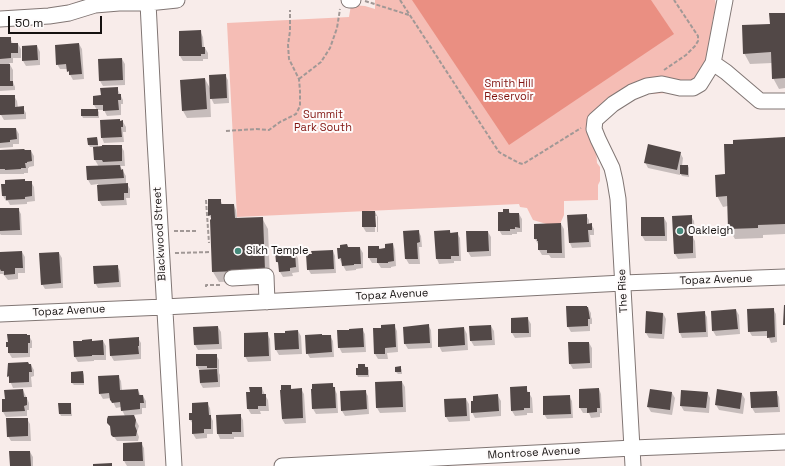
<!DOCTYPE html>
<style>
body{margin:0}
#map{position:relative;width:785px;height:466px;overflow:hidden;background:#f8ecea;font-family:"Space Grotesk",sans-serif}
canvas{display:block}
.scale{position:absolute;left:8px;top:16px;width:94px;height:18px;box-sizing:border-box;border:2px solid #151110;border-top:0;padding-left:5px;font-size:12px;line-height:14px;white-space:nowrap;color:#151110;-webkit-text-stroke:3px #fefbfb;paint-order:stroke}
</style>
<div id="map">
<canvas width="785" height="466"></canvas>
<div class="scale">50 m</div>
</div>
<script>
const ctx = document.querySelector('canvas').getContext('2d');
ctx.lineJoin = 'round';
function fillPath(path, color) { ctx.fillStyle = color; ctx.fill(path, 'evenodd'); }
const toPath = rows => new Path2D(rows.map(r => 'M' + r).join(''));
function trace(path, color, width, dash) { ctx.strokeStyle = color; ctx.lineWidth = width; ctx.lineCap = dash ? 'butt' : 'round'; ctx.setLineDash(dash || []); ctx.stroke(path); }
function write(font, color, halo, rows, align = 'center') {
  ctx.font = font + ' "Space Grotesk",sans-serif'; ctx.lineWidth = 4; ctx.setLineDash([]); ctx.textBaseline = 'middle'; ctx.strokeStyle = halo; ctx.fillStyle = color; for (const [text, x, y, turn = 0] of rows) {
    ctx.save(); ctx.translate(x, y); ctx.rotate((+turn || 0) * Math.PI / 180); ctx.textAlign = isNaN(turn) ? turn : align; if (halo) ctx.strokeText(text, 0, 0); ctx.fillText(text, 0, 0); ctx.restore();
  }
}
fillPath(toPath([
 [375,0,715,0,716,5,712,23,715,23,708,62,688,92,627,95,594,117,597,163,600,167,600,181,598,185,598,200,564,201,564,215,560,224,550,225,533,220,527,208,520,207,519,204,237,217,227,23,349,17,351,5,365,6,375,9]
]), '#f5bdb5');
fillPath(toPath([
 [412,0,651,0,674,34,509,145]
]), '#ea8f82');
fillPath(toPath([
 [785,14,785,88,779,89,773,78,772,63,750,64,744,53,771,25],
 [200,31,203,37,204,48,205,48,208,53,208,59,203,59,203,61,183,61,180,56],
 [0,38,10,38,13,44,18,44,21,49,21,58,13,58,13,63,9,63,13,70,13,82,15,87,15,90,0,91,0,67,1,67,1,64,0,64],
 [79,44,82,49,84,79,73,80,68,71,68,69,60,69,57,64],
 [37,46,40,52,40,65,26,66,23,61],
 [122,59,125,64,125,85,103,86,100,81],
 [225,75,228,80,229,103,214,104,210,96,211,117,187,118,183,111,205,79,211,90],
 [117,88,123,100,123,104,121,104,121,115,107,116,104,110,97,110,99,112,99,118,83,118,82,116,82,110,97,110,94,105,102,96],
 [14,96,17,101,18,108,23,108,26,113,26,119,4,120,1,115,0,111,0,104],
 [120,120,121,122,123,122,126,127,126,132,123,132,124,142,104,143,102,138],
 [0,129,16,129,19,134,19,144,13,144,13,147,0,148],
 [97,138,98,141,98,148,121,146,124,151,125,166,120,166,126,176,126,184,127,184,130,189,130,198,126,198,127,205,102,206,99,201,98,184,91,185,88,180,99,167,95,160,94,147,90,147,89,145],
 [785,138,785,234,763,235,763,238,735,239,729,229,728,206,723,207,717,196,726,175],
 [0,151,31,151,34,156,34,166,29,167,29,168,28,168,28,173,24,173,24,174,0,174],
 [680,153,683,158,682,166,688,166,689,168,689,177,682,176,680,173,680,175,648,168,645,162],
 [31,182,34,187,35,201,27,202,27,204,10,205,8,201,6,201,3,196,2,185],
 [220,200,223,205,234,205,236,210,237,219,262,218,268,229,270,280,219,282,213,272,212,220,209,215],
 [0,209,18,209,21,214,22,235,1,235,0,234],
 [508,210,511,214,519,214,522,219,522,232,517,232,517,234,512,234,512,235,502,235,499,230,504,213],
 [375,212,378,217,378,232,377,232,377,216,375,216,375,232,366,232,363,227],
 [586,215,589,220,589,224,591,224,594,229,594,235,590,235,591,247,572,248,570,243],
 [691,216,694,221,695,233,690,233,690,236,692,236,695,241,696,258,678,259,675,254],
 [642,218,664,218,667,223,667,241,645,241,642,236],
 [561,224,564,229,565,258,551,258,549,255,542,255,539,250,538,244,535,239],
 [418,231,421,236,422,247,419,247,420,264,409,264,406,259,404,232],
 [450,231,451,233,457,233,460,238,461,261,454,261,454,263,439,264,437,259],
 [488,232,491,237,491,256,471,257,468,252],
 [393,244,395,250,396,266,391,267,391,268,381,268,378,263,372,263,369,258,378,247,380,249,386,249],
 [348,248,360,248,363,253,363,268,356,269,356,270,346,271,339,258],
 [333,251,335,256,336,273,311,274,308,269],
 [22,252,25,257,25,273,18,273,18,279,8,280,3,274,0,274,0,253],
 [284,252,285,254,295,253,298,258,299,272,292,273,293,276,283,277,280,272,280,266,277,262],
 [59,253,62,258,63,288,45,289,42,284],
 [117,266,120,271,121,287,98,288,95,283],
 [588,308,591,313,591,317,592,319,592,324,590,324,590,331,571,332,568,327],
 [773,309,776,314,777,342,771,343,768,336,752,336,749,331],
 [736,310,739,315,740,334,716,336,713,331],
 [704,312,707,317,708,337,682,338,680,333,678,314],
 [663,313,666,319,664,339,649,338,646,333],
 [528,319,531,324,531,337,515,338,512,333],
 [394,325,397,331,398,352,387,353,388,359,378,359,375,354,382,329],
 [428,325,431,330,432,348,408,349,405,344,404,328],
 [491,326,494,331,495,345,474,346,471,341,470,327],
 [218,327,221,332,222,349,198,350,195,345,194,328],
 [464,328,467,334,468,350,442,352,439,346],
 [362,329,365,334,366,352,342,353,339,347],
 [298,331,301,336,302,354,279,355,276,350,286,334],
 [267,333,270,339,271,361,248,362,245,356],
 [28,336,29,336,32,341,32,348,30,348,30,357,12,358,9,353,7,343],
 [330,336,333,341,334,357,310,358,307,353],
 [138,338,141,343,141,359,114,361,111,356],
 [103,341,106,346,106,360,94,360,94,361,78,362,75,357,74,342],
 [589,343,592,348,592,368,573,369,570,364],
 [216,355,219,360,219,373,220,375,220,387,203,388,200,383,200,371,197,366],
 [31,365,34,370,34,376,31,377,32,387,13,388,8,376],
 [364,365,369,370,369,377,358,377,357,375],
 [400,367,402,370,402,374,398,374,396,372,396,368],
 [83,372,84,375,84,385,74,385,72,383],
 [118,376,121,381,122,391,138,390,141,396,143,396,146,401,146,408,142,408,142,414,133,415,139,426,137,432,139,437,138,441,117,441,112,434,112,429,108,423,125,416,122,410,121,407,116,408,111,398,103,399,100,394],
 [402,382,405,387,406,412,380,413,377,408],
 [332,384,337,394,338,413,316,414,313,409],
 [290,386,292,390,301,389,304,394,306,423,285,424,282,419],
 [262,388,264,393,265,395,268,400,269,411,260,411,261,414,251,414,248,409,247,393],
 [526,388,532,398,533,413,527,413,527,415,515,416,512,411],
 [599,389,601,394,602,413,600,413,600,417,591,418,589,413,583,413,580,408,580,390],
 [23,390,29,403,29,410,27,410,27,416,6,417,3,412,6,400],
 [365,391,368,396,369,414,345,416,342,411],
 [718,391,742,394,745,399,743,414,719,410,716,405],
 [707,392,710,398,709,413,684,411,681,406],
 [776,392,779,397,780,412,755,413,752,408],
 [672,393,675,398,672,415,651,412,648,407],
 [498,396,501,401,501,416,475,418,472,412],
 [569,396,572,401,573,418,547,419,544,414],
 [466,399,469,404,470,421,449,422,446,417],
 [207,403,210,408,211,417,213,421,213,434,207,434,207,438,196,439,193,434,193,424,190,420,193,414],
 [59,404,70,404,71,406,72,416,61,416,60,414],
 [240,415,243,420,244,437,234,437,234,439,220,439,218,434],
 [27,419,30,424,31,441,11,441,8,436],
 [141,443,144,448,145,466,127,466,124,461,124,444],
 [30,452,33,457,33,466,11,466]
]), '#0003');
fillPath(toPath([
 [769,13,785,13,785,78,772,79,771,52,743,54,742,25,770,24],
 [201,30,202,47,205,47,205,54,201,54,201,56,179,56,179,31],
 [0,37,11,37,11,43,18,43,18,53,11,53,11,58,0,59],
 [79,43,82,74,69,75,69,71,67,72,66,64,56,65,55,45],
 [37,45,38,60,22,61,22,46],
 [122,58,123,80,99,81,98,59],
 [0,64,10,64,10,81,13,81,13,86,0,86],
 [226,74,227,98,210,99,209,75],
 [205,78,207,109,182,111,180,80],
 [118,87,118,94,121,94,121,100,118,100,119,110,103,111,103,105,93,105,93,96,101,95,100,88],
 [0,95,15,95,15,107,24,106,24,114,0,115],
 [81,109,98,109,98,116,81,116],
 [120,119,120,121,123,120,123,127,121,127,122,137,101,138,100,120],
 [0,128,16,128,17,139,10,140,10,142,0,143],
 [97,137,98,145,88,145,87,138],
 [785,137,785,224,758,225,758,228,728,229,727,196,716,197,715,175,725,174,724,144,733,144,733,140],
 [648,144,681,152,677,170,644,163],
 [102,145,122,145,122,161,103,162,102,160,94,160,93,147,102,146],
 [24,149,25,150,31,150,32,161,27,162,27,163,25,163,26,168,21,168,21,169,5,170,5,169,0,169,0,150],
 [120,165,121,170,123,169,124,178,87,180,86,166],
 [680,165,688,165,688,175,680,174],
 [25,179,25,181,32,181,32,196,25,197,25,199,6,200,6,196,2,196,1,184,5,184,5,180],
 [128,183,128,193,124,193,124,200,98,201,97,185],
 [208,199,221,199,221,204,234,204,235,218,263,217,265,270,212,272,210,220,211,219,211,215,208,216],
 [0,208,19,208,20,230,0,231],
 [503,209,509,209,509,213,519,213,520,228,515,227,515,229,510,229,510,231,498,231,498,212,503,212],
 [362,211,375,211,376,227,362,227],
 [587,214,587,224,592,223,592,230,588,230,589,242,569,243,567,215],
 [692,215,692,228,687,228,688,235,693,235,693,253,674,254,672,216],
 [641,217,664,217,665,236,641,236],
 [561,223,562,253,547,253,547,250,538,250,538,241,537,241,537,239,534,239,534,224],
 [419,230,420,242,417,243,418,259,405,259,403,231],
 [450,230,450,233,458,232,459,256,451,256,451,259,436,259,434,231],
 [466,231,488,231,489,251,467,252],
 [393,243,394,261,388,262,388,263,377,263,377,258,368,258,368,246,379,246,379,249,385,248,385,244],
 [347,244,348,247,360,247,361,264,354,264,354,265,342,266,341,258,338,259,337,248,340,248,340,245],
 [333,250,334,269,307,270,306,254,312,254,311,251],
 [22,251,23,268,15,268,15,274,4,275,4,271,1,271,0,269,0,252],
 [284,251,284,253,295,252,296,267,290,268,290,271,279,272,278,262,276,262,275,252],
 [59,252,61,283,41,285,39,253],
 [118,265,119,282,94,284,93,266],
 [784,305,785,305,785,325,783,325],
 [566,306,587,306,587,307,588,307,590,319,588,319,588,326,567,327],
 [774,308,775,337,767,338,767,331,748,332,747,309],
 [736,309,738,329,712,331,711,311],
 [646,311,663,313,662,334,645,333],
 [705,311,706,332,679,333,677,313],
 [528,317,529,333,511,333,511,318],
 [395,324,396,347,385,348,385,354,374,354,373,328,381,328,381,325],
 [429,324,430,343,404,344,403,327],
 [491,325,492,340,470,341,469,326],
 [218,326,219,344,194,345,193,327],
 [464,327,465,345,438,347,438,329],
 [363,328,364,347,338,348,337,330,349,330,349,329],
 [298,330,299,349,275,350,274,333,285,333,285,331],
 [268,332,269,356,244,357,244,333],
 [7,334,27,334,27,335,30,335,30,343,28,343,28,353,8,353,8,347,6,347,6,342,8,342],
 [322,334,322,335,331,335,332,352,306,354,305,335],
 [139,337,139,346,138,346,139,354,110,356,109,339],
 [92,339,92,341,103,340,104,355,92,355,92,356,74,357,73,341,82,341,82,340],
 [568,342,589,342,590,363,569,364],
 [196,354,217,354,217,368,207,368,207,366,196,366],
 [28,362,29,364,31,364,32,372,29,372,29,382,9,383,9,376,7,377,8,363],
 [358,364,365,364,365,367,368,367,368,375,356,375,356,368,358,368],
 [401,366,401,372,395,372,395,367],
 [217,369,218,382,200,383,199,370],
 [83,371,84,383,71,383,71,372],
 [119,375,120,390,138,389,139,395,143,395,144,403,140,403,140,409,121,411,120,402,112,403,111,401,110,400,109,393,99,394,98,376],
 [402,381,403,407,376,408,375,382],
 [333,383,333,387,335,387,336,408,312,409,311,389,312,389,312,384],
 [281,385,291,385,291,389,302,388,303,418,282,419,280,390,281,390],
 [527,386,527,392,530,392,530,408,524,408,524,410,511,411,510,387],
 [249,387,262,387,262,394,266,394,266,406,258,406,258,409,247,409,246,392,250,392],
 [599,388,600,408,597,408,597,412,587,413,587,408,579,408,579,389],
 [23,389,24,397,27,397,27,405,24,406,25,411,2,412,2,399,5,399,4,390],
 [650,389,672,392,670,410,647,407],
 [717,389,742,393,740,409,715,405],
 [366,390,367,409,341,411,340,391],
 [681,390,708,392,706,408,680,406],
 [777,391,778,407,751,408,750,392],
 [498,394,499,411,471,413,471,401,473,401,473,396],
 [570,395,571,414,543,415,543,396],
 [466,398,467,416,445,417,444,399],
 [208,402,209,415,211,415,211,429,204,429,204,433,192,434,192,420,189,420,189,413,192,413,192,403],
 [58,403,71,403,71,414,59,414],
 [241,414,241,432,232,432,232,434,217,434,216,415],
 [134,415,136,420,135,426,137,431,136,436,113,437,111,435,110,426,107,423,107,419,108,416],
 [6,418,28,418,28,436,7,437],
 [142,442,143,461,123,461,123,443],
 [9,451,30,451,31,466,10,466],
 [112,463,112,466,93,466,93,464]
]), '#524847');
const minor = toPath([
 [349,0,353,0],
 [148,3,155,140,174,466],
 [0,19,49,16,69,13,95,5,119,3,148,3,177,0],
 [713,63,726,72,760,101,785,101],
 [232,278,266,276,267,302],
 [0,314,164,307,623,283,785,277],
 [282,466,633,448,785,442],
 [633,466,618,199,615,181,612,168,598,139,594,129,595,120,613,104,632,92,647,86,662,84,680,88,693,88,700,84,713,63,725,0]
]);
trace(minor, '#817674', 17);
trace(toPath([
 [400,0,499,152,504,155,519,163,523,164,581,128],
 [365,1,409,15],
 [664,70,686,55,695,46,698,41,698,36,674,0],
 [299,79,321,62,330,48,337,28,340,9],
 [226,131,256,129,269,130,280,122,296,114,300,106,300,91,299,79,289,59,288,45,290,31,290,10],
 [206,200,209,243],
 [174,231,197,231],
 [175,253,211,252],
 [206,287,206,285,221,285]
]), '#a19896', 2, [4, 2]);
trace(minor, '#fff', 15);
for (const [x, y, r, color] of [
 [680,231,4,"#46897b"],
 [238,251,4,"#46897b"]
]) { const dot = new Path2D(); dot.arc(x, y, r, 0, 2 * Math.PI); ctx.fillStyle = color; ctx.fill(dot); trace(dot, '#fefbfb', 1.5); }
write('11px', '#821612', '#fefbfb', [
 ["Smith Hill",509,84],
 ["Reservoir",509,97],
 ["Summit",323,115],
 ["Park South",323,128]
]);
write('11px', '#151110', '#fefbfb', [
 ["Oakleigh",688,231],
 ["Sikh Temple",246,251]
], 'left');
write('11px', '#151110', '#fefbfb', [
 ["Blackwood Street",160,234,-93],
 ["Topaz Avenue",716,280,-2],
 ["The Rise",623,291,-93],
 ["Topaz Avenue",392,295,-3],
 ["Topaz Avenue",69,311,-3],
 ["Montrose Avenue",534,453,-3]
]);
</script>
